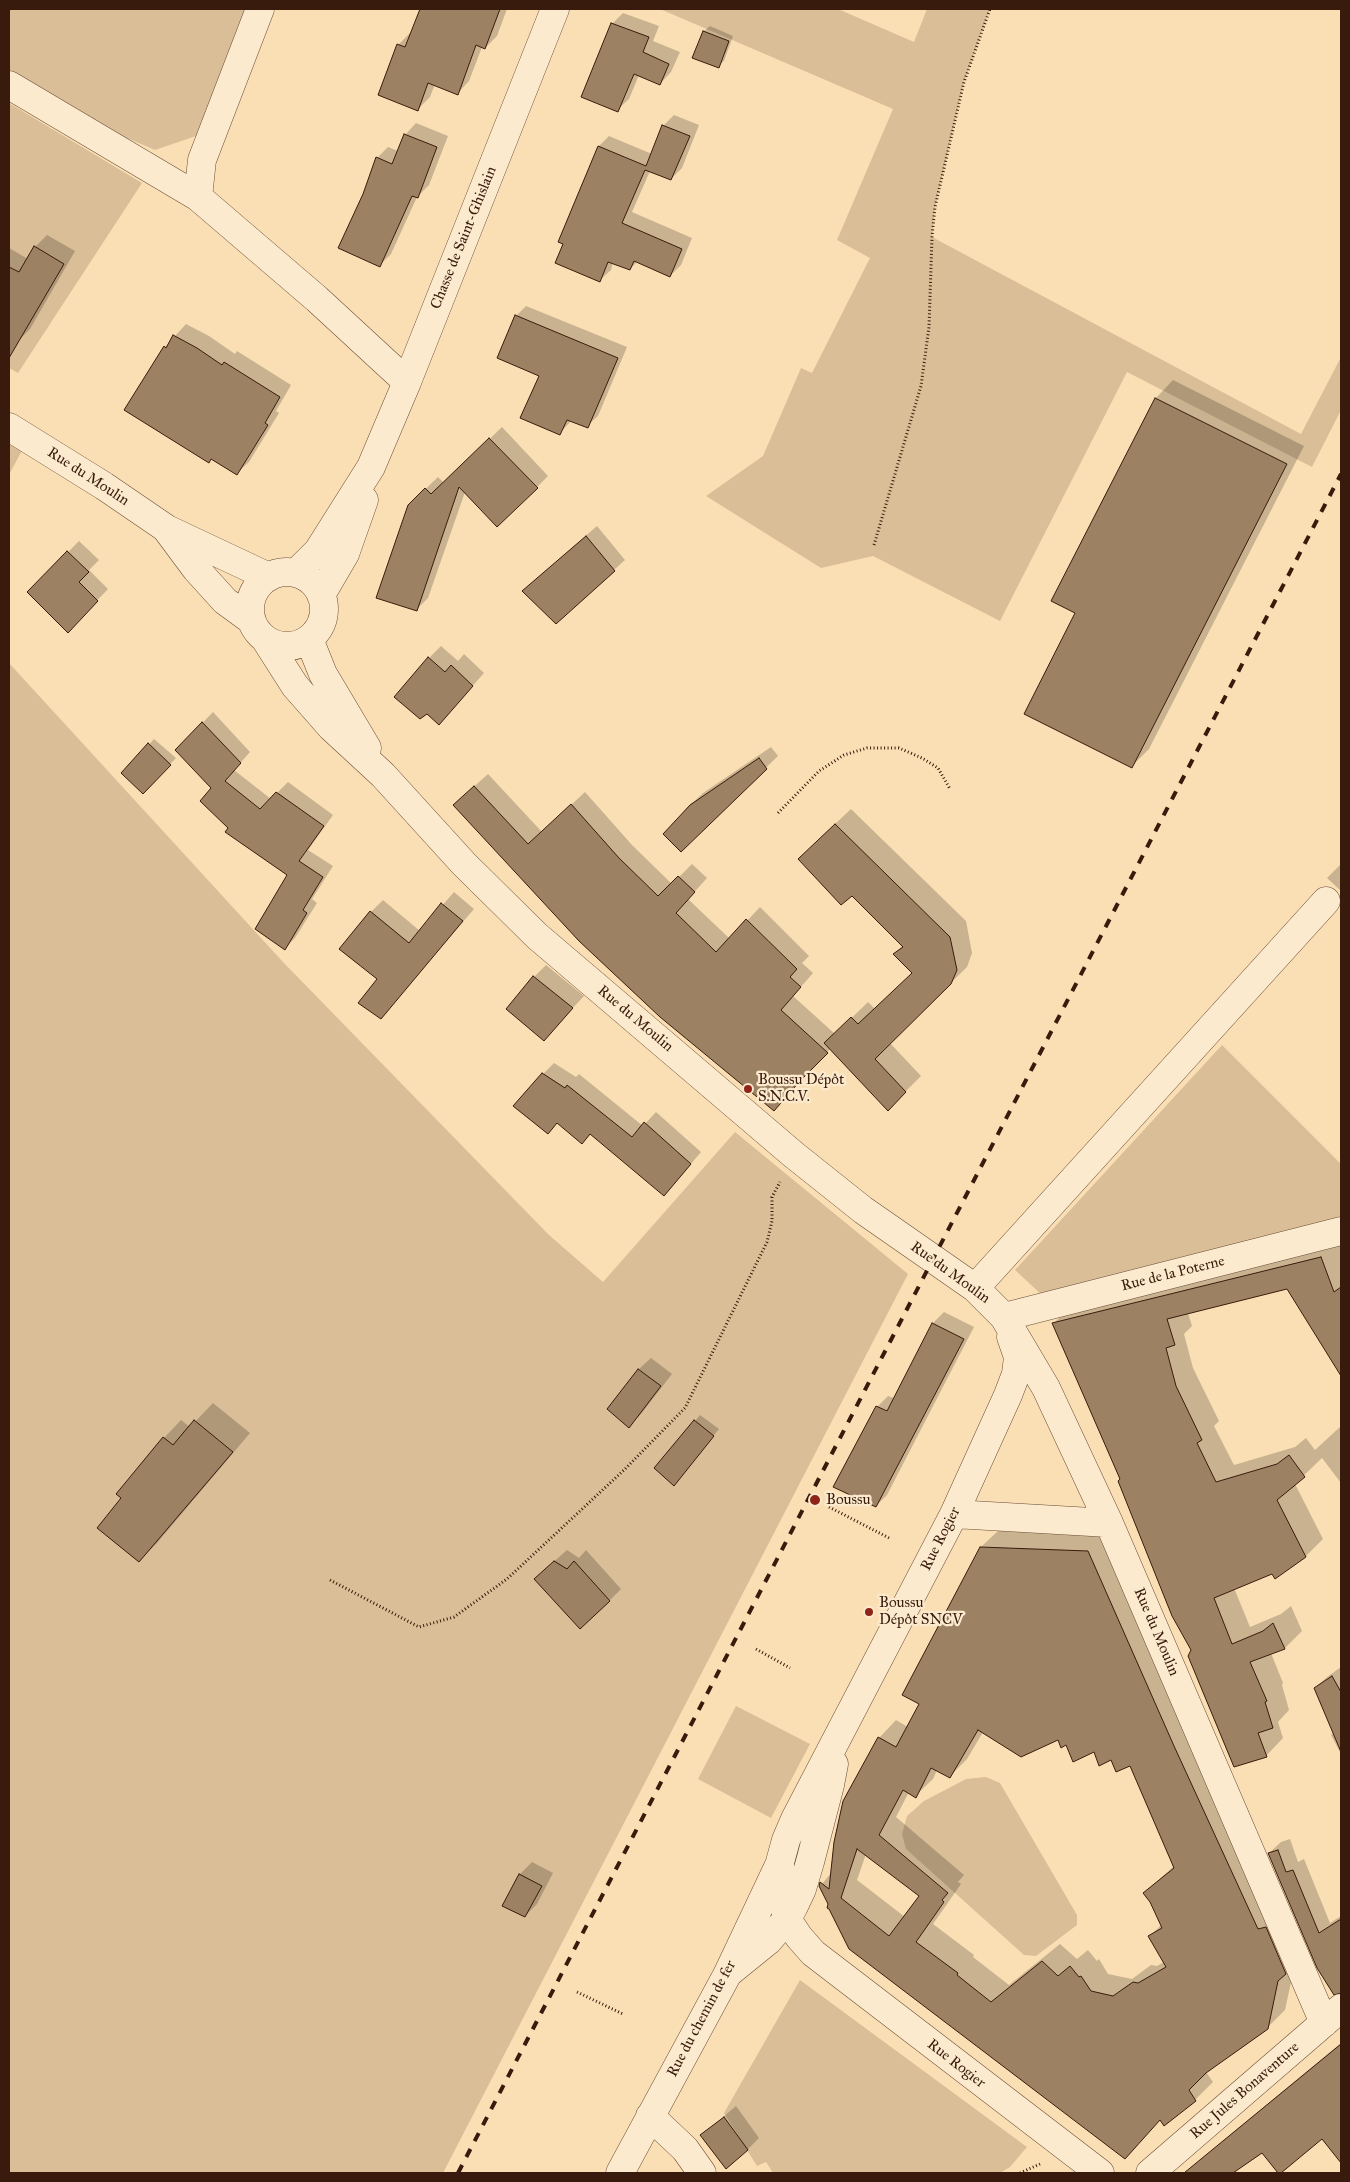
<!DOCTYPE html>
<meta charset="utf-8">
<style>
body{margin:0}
#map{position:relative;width:1350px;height:2182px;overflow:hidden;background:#fbdfb4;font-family:"IM FELL Great Primer",serif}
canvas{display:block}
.frame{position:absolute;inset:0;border:10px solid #381b0c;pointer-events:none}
</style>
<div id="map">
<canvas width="1350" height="2182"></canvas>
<div class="frame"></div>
</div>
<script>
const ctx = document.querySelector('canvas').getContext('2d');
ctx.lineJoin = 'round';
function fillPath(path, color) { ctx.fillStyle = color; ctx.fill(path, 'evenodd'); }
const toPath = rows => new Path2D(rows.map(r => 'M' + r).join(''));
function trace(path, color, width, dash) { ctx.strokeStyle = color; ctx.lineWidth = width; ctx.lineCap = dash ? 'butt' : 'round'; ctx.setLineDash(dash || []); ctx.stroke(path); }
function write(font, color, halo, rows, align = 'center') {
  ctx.font = font + ' "IM FELL Great Primer",serif'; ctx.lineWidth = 4.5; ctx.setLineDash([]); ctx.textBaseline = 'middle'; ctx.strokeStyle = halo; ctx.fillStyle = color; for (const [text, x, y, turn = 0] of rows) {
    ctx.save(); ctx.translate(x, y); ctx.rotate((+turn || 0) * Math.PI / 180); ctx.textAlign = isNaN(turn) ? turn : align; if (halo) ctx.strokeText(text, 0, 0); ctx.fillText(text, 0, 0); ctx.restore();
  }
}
fillPath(toPath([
 [9,9,251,9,196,136,155,150,108,130,9,70],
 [660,9,838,9,914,42,927,9,990,9,964,82,935,207,932,237,1301,434,1341,357,1341,410,1312,467,1127,372,1000,621,873,556,821,568,706,496,763,456,801,368,812,373,870,258,837,240,893,109],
 [9,103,142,183,18,373,9,368],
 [9,427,28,439,9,475],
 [9,663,283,962,549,1235,603,1282,735,1132,908,1274,443,2173,9,2173],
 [1222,1045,1341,1164,1341,1223,1044,1297,1015,1270],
 [736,1706,810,1744,771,1818,698,1779],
 [986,1777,1000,1783,1077,1915,1077,1925,1036,1956,1024,1955,906,1849,902,1834,907,1816,924,1801,966,1779],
 [800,1980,1027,2147,1010,2167,1000,2173,773,2173,766,2162,757,2166,724,2113]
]), '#dabe97');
fillPath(toPath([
 [421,9,507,9,497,36,485,48,482,47,469,81,458,93,435,84,430,97,418,109,398,45,410,33,411,34],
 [623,13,659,26,653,41,680,52,671,72,660,84,639,75,629,99,617,110,612,24],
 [710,26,733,36,724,61,718,66,693,57,704,31],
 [674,115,699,125,682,168,671,179,650,171,632,212,692,238,681,265,670,276,638,261,630,269,613,262,611,270,600,280,599,146,609,136,652,154,663,126],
 [416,123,448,136,429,185,417,197,391,254,380,265,377,158,388,147,398,151,405,135],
 [47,235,75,251,30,329,18,341,9,335,9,248,28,259,35,247],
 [526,306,627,347,598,416,587,426,571,421,560,433,540,375,516,316],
 [186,324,209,336,235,354,237,351,291,385,276,411,279,413,249,462,237,473,212,458,209,461,165,347],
 [1173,380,1304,446,1149,749,1131,767,1077,613,1053,601,1156,398],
 [502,427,548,476,537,487,465,492,428,598,416,610,409,505,438,477,444,483],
 [597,526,625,560,556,622,534,581],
 [79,541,99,560,89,570,108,589,68,631,29,592],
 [441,646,458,661,464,654,484,673,439,724,427,713,429,658],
 [213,712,250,752,234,770,271,799,288,782,333,815,308,850,333,866,312,899,317,903,295,938,285,948,288,875,230,828,213,788,176,750],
 [154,739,176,758,143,792,123,773],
 [771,747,778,756,681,850,690,805,703,793],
 [488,774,542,832,585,792,632,845,672,884,692,864,707,878,688,899,730,939,760,907,809,956,802,963,813,973,793,996,835,1034,868,1002,875,1009,913,973,894,954,903,945,815,843,851,809,966,921,972,953,967,967,890,1043,921,1076,904,1093,831,1048,774,1109,468,792],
 [1341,864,1341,891,1327,878],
 [454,892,474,909,381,1017,371,912,383,900,420,931],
 [546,965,584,996,555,1027,534,977],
 [554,1063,576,1077,579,1074,643,1126,656,1112,701,1152,675,1183,591,1134,582,1142,558,1122,548,1132,543,1074],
 [1338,1240,1341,1248,1341,1348,1288,1288,1188,1313,1192,1326,1184,1334,1193,1368,1219,1421,1214,1426,1234,1465,1295,1447,1306,1438,1315,1450,1341,1426,1341,1483,1322,1458,1295,1484,1323,1539,1306,1556,1275,1577,1273,1572,1234,1588,1250,1627,1281,1614,1291,1606,1302,1631,1285,1648,1271,1653,1283,1683,1282,1685,1289,1710,1278,1722,1283,1738,1266,1756,1192,1650,1054,1323,1071,1306],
 [944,1312,974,1327,887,1495,876,1506,877,1407,888,1396,894,1398,933,1323],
 [651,1358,672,1374,641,1414,629,1426,609,1409,639,1369],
 [213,1403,250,1433,157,1543,139,1561,164,1438,181,1420,190,1427],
 [700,1415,719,1429,674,1484,695,1421],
 [999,1530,1106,1534,1295,1964,1285,2010,1267,2028,1206,2072,1213,2082,1195,2100,1164,2124,1160,2119,829,1904,821,1885,832,1872,879,1738,896,1720,908,1727,921,1703,981,1547],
 [983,1732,1059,1739,1131,1765,1174,1866,1144,1893,1151,1901,1162,1924,1150,1936,1164,1962,1157,1966,1151,1965,1132,1979,1108,1974,1099,1959,1097,1961,1088,1950,1077,1959,1060,1944,1009,1985,973,1957,974,1955,933,1924,961,1884,958,1882,964,1875,896,1817,909,1792,915,1796,933,1779,937,1770,950,1776,967,1759],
 [866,1854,920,1896,905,1917,857,1880],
 [567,1550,579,1558,586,1550,621,1589,610,1600,548,1567],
 [1341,1667,1341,1754,1331,1735,1334,1732,1315,1688,1327,1677],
 [1290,1839,1298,1862,1304,1859,1330,1923,1341,1916,1341,1972,1327,1981,1269,1853,1281,1842],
 [532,1862,553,1873,537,1904,525,1916,504,1905,520,1874],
 [1341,2043,1341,2161,1322,2137,1262,2151,1230,2173,1184,2173],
 [736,2106,759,2138,747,2150,702,2135]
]), '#0003');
const building = toPath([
 [420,9,500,9,485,49,476,45,458,95,428,83,418,111,378,95,397,44,405,47,420,9],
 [611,23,649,37,643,52,669,64,660,85,634,74,618,112,581,97,611,23],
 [703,31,729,41,719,68,692,58,703,31],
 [662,125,690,136,671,180,645,170,622,223,682,249,670,277,634,261,630,270,608,262,600,282,555,263,563,244,558,242,598,146,646,166,662,125],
 [404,134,437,147,418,198,412,196,380,267,338,248,363,194,376,157,392,164,404,134],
 [34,246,64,264,9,358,9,267,19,272,34,246],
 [515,315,618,358,588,428,567,420,560,435,520,418,539,376,497,358,515,315],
 [173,335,197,348,222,365,224,362,280,397,265,423,268,425,237,475,211,459,209,463,124,410,164,346,166,348,173,335],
 [1155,398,1287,464,1132,768,1024,714,1075,613,1051,601,1155,398],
 [489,438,538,488,497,527,459,487,417,611,376,598,408,505,425,488,431,494,489,438],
 [586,536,615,571,556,624,522,591,586,536],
 [67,551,89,572,79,582,98,601,68,633,27,592,67,551],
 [428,657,445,672,451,665,473,686,439,725,427,714,420,719,394,697,428,657],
 [202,722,241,763,225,781,260,809,276,792,324,826,299,861,323,877,303,910,307,913,285,950,255,929,287,875,225,832,228,828,200,801,211,788,175,750,202,722],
 [148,743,171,765,143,794,121,773,148,743],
 [759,758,767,769,681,852,663,834,690,805,759,758],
 [474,786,528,844,571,804,619,858,658,896,678,876,695,892,676,913,716,952,746,919,797,969,790,977,801,987,781,1010,828,1053,800,1081,774,1111,660,1017,579,941,453,805,474,786],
 [835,824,950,937,957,970,951,984,875,1059,906,1092,888,1111,824,1043,851,1017,858,1024,912,973,893,954,903,947,852,896,841,905,798,859,835,824],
 [441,903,463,921,381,1019,358,1003,377,979,339,949,370,911,409,943,441,903],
 [533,976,573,1008,544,1041,506,1009,533,976],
 [542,1073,565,1088,567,1085,632,1137,644,1122,691,1164,664,1196,590,1134,582,1144,557,1123,548,1134,513,1106,542,1073],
 [1321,1257,1334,1292,1341,1287,1341,1376,1287,1289,1167,1319,1175,1345,1166,1348,1176,1386,1202,1440,1197,1443,1216,1482,1277,1464,1289,1455,1305,1477,1277,1500,1306,1557,1275,1579,1272,1574,1214,1598,1232,1644,1263,1631,1273,1623,1285,1649,1250,1662,1267,1701,1265,1702,1273,1728,1258,1733,1267,1757,1234,1767,1188,1656,1191,1650,1172,1616,1118,1481,1120,1479,1052,1323,1321,1257],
 [932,1323,964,1339,876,1507,833,1487,876,1406,887,1411,932,1323],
 [638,1369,661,1386,629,1428,607,1409,638,1369],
 [194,1420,233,1452,139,1562,97,1528,121,1498,116,1494,163,1437,173,1445,194,1420],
 [694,1420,714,1436,674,1486,654,1468,694,1420],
 [980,1547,1088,1551,1174,1746,1258,1929,1266,1927,1286,1974,1278,1981,1268,2029,1206,2073,1189,2090,1196,2101,1164,2126,1160,2120,1125,2159,849,1949,829,1909,827,1908,828,1904,819,1886,820,1882,829,1889,834,1842,843,1801,878,1737,896,1747,919,1704,902,1695,980,1547],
 [978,1730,1021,1757,1058,1740,1061,1748,1066,1745,1073,1762,1094,1752,1099,1766,1111,1760,1116,1772,1130,1766,1174,1868,1143,1893,1150,1902,1162,1928,1148,1936,1166,1967,1138,1983,1133,1982,1113,1996,1091,1991,1081,1976,1079,1977,1070,1966,1058,1976,1042,1961,991,2002,957,1975,958,1973,916,1942,944,1902,942,1900,948,1893,879,1835,903,1790,916,1798,931,1768,950,1778,978,1730],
 [857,1849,919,1896,889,1936,841,1898,857,1849],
 [554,1561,567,1569,574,1561,610,1601,580,1629,534,1579,554,1561],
 [1332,1676,1341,1692,1341,1752,1314,1688,1332,1676],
 [1278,1850,1286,1872,1293,1870,1319,1933,1341,1919,1341,1993,1334,1995,1317,1968,1268,1853,1278,1850],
 [519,1874,542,1886,525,1917,502,1906,519,1874],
 [1341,2044,1341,2163,1322,2139,1281,2173,1278,2173,1262,2153,1233,2173,1184,2173,1341,2044],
 [724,2117,748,2150,726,2169,700,2135,724,2117]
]);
fillPath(building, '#9d8163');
trace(building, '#381b0c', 1);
const minor = toPath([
 [9,85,198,197,202,160,260,9],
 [198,197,317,299,407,382],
 [9,427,104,486,167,529,269,577],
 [167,530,196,569,225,601,251,620],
 '250 609a37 37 0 1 1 74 0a37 37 0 1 1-74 0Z',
 [296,573,318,551,371,467,407,382,555,9],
 [321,595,345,554,364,500],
 [265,639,295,686,331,727,383,775,464,864,537,936,794,1155,863,1210,975,1288,1004,1317,1046,1388,1109,1523,1324,2023],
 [309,639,323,674,367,748],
 [975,1288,1326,901],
 [1004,1317,1341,1231],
 [1011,1337,1018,1357,1016,1374,1008,1395,954,1514,795,1819,786,1840,780,1862,780,1882,787,1919,799,1937,813,1953,1100,2173],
 [954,1514,1109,1523],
 [731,1971,768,1941,787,1919,794,1906,802,1889,810,1862,830,1785,834,1764],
 [650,2116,685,2149,702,2173],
 [620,2173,727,1975,780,1863],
 [1150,2173,1341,2008]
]);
trace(minor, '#694c36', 29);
trace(toPath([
 [874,545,921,386,929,327,932,237,935,207,964,82,990,9],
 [778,813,819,771,844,755,867,748,899,748,922,758,938,768,950,789],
 [829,1507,891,1539],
 [330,1580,419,1627,454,1617,507,1579,624,1470,685,1408,767,1242,772,1221,772,1197,780,1182],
 [756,1649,790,1668],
 [577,1992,623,2014],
 [1020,2173,1040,2164]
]), '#381b0c', 3, [1, 2.5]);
trace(minor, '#fceace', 28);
trace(toPath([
 [458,2173,1341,474]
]), '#381b0c', 4, [9, 9]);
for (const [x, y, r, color] of [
 [748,1089,5,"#8f2418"],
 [815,1500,6,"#8f2418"],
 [869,1612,5,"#8f2418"]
]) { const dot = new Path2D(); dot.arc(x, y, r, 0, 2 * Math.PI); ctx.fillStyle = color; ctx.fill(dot); trace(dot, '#fceace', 2); }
write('15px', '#381b0c', '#fceace', [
 ["Chasse de Saint-Ghislain",464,238,-68],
 ["Rue du Moulin",88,477,33],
 ["Rue du Moulin",635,1019,40],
 ["Rue du Moulin",950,1273,36],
 ["Rue de la Poterne",1173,1274,-14],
 ["Rue Rogier",941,1539,-63],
 ["Rue du Moulin",1156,1632,67],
 ["Rue du chemin de fer",702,2019,-62],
 ["Rue Rogier",956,2064,38],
 ["Rue Jules Bonaventure",1245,2091,-41]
]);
write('15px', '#381b0c', '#fceace', [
 ["Boussu Dépôt",758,1080],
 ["S.N.C.V.",758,1097],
 ["Boussu",826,1500],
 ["Boussu",879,1603],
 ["Dépôt SNCV",879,1620]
], 'left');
</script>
